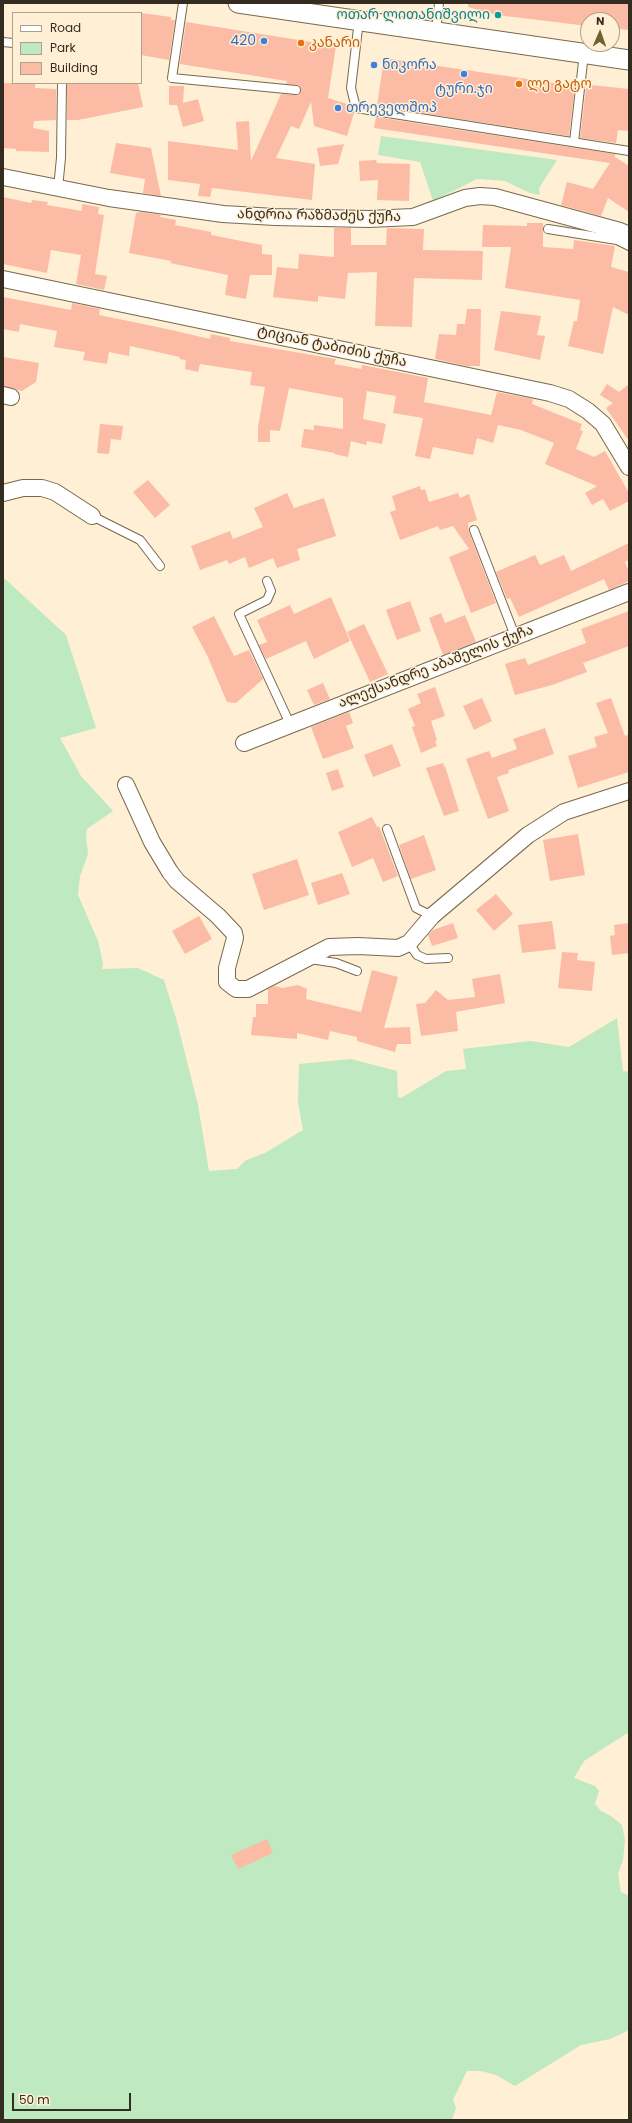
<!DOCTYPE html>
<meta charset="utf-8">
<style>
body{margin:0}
#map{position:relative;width:632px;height:2123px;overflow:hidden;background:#feefd5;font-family:Poppins,sans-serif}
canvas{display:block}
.frame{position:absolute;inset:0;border:4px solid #342c20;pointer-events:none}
.legend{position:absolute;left:12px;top:12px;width:130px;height:72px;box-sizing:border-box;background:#feefd5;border:1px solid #ada18d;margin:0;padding:5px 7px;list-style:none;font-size:12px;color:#342c20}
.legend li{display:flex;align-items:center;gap:8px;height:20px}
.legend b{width:20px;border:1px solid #ada18d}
.north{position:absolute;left:580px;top:12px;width:40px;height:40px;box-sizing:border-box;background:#feefd5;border:1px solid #ada18d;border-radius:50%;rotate:2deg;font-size:11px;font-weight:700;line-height:16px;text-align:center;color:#342c20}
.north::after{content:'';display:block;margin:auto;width:14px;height:18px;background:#6e622f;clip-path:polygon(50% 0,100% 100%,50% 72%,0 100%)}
.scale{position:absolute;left:12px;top:2093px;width:119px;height:18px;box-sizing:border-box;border:2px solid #342c20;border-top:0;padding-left:5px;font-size:12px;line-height:14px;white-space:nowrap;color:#342c20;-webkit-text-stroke:3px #feefd5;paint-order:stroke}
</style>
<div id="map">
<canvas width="632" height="2123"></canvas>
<div class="frame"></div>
<ul class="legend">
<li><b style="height:5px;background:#fff"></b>Road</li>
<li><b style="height:11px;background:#bfe9c0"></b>Park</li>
<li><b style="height:11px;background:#fcbba5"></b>Building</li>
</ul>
<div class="north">N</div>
<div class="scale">50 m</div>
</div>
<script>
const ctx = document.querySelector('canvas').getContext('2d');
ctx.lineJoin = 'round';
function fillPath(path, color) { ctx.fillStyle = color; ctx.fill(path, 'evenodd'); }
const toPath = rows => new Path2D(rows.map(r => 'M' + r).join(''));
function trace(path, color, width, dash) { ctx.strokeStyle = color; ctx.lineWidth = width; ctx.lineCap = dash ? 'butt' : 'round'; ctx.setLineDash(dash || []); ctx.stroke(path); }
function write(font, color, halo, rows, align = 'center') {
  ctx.font = font + ' Poppins,"Noto Sans Georgian",sans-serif'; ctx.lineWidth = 3; ctx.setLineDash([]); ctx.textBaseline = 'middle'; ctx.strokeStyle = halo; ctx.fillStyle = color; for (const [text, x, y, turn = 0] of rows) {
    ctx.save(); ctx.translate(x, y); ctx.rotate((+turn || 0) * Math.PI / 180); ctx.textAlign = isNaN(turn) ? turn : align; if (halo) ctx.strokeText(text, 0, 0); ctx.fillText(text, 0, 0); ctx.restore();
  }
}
fillPath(toPath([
 [381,136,557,160,539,188,540,195,530,193,505,181,477,179,433,201,420,162,378,155],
 [3,577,66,635,96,728,60,738,81,776,113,811,87,829,86,836,88,854,80,876,78,895,98,941,103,963,102,969,138,968,164,980,176,1018,198,1105,209,1171,237,1169,246,1160,265,1153,303,1130,298,1103,299,1064,351,1059,397,1071,398,1097,401,1098,446,1071,466,1069,463,1049,531,1041,569,1047,617,1018,623,1071,629,1072,629,1732,584,1761,574,1778,595,1786,599,1791,595,1804,601,1811,611,1816,622,1825,625,1840,623,1860,618,1874,621,1892,629,1896,629,2030,610,2039,581,2045,515,2086,496,2075,481,2071,467,2071,453,2100,456,2108,452,2120,3,2120]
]), '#bfe9c0');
fillPath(toPath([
 [468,3,629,3,629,30,612,28,612,20,588,20,588,26,497,15,468,7],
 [141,13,171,17,171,20,175,20,169,60,141,55],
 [186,22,336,46,328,98,350,105,354,113,347,136,314,126,311,102,299,129,291,126,276,158,315,164,312,200,212,188,210,197,198,196,200,184,168,180,168,141,238,150,236,122,249,121,251,161,281,94,296,95,301,91,299,85,286,84,287,81,180,64],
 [384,58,575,86,569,136,377,106],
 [3,83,35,83,35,88,56,89,56,120,34,121,33,128,49,131,49,152,16,151,16,149,3,148],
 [67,83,138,83,143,107,78,120,67,120],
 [592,85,629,89,629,131,618,130,616,143,580,138,586,88,592,89],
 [169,86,184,86,183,103,198,99,204,121,183,127,177,105,169,105],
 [376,117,615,154,615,157,629,166,629,212,608,198,601,216,561,205,567,182,593,189,610,163,374,128],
 [116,143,151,148,161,196,143,193,145,179,110,173],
 [344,144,338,164,320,166,317,148],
 [376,160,377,163,410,164,409,201,377,200,378,180,360,181,359,161],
 [3,197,31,203,32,200,48,202,47,205,82,211,82,204,99,207,98,214,104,215,95,274,107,276,104,290,76,284,81,255,51,250,47,273,3,264],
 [141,212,161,215,160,217,176,220,175,225,211,232,211,235,262,245,262,254,272,255,272,275,250,275,246,299,225,295,228,275,170,263,171,261,129,253,136,213],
 [527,223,543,223,543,247,573,249,574,240,615,246,611,267,629,272,629,315,613,307,603,354,568,346,574,321,577,321,580,300,505,288,511,247,482,247,483,225,527,226],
 [334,228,351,228,351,245,386,245,387,228,424,229,423,250,483,251,482,280,414,278,412,327,375,326,377,272,348,273,345,299,318,296,318,302,273,297,277,267,298,269,299,254,334,257],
 [3,297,71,310,72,303,100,309,99,315,167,329,210,339,211,334,230,338,230,341,336,359,334,364,361,369,362,365,428,378,424,402,491,415,497,392,533,399,532,404,582,424,580,430,583,431,576,449,594,457,605,451,629,493,629,501,610,511,603,499,592,505,585,493,597,486,545,464,554,443,521,430,498,425,493,443,477,438,473,455,433,447,430,459,415,456,423,418,393,413,396,396,367,391,363,419,386,424,382,444,367,441,366,445,351,441,348,457,334,454,335,453,301,447,304,429,314,430,314,425,343,429,343,398,289,388,280,431,270,430,270,442,258,442,258,427,265,387,250,385,252,372,200,364,198,372,185,369,186,360,179,359,180,357,130,346,129,356,109,352,107,364,83,360,85,352,54,347,57,331,20,324,19,332,3,329],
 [467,309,481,309,480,366,466,366,435,359,439,334,456,335,457,324,465,324],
 [501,311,541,316,537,335,545,336,540,360,494,350],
 [3,357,39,363,36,382,22,391,3,386],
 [607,384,619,392,629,384,629,441,606,408,613,403,600,395],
 [100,424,123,426,121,440,111,439,109,454,97,453],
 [148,480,170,505,155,518,133,492],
 [420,486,421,490,425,489,429,502,458,493,460,498,469,494,477,520,468,523,469,532,496,603,471,613,449,557,469,549,453,526,440,530,438,526,400,540,390,512,396,510,392,496],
 [287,493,294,508,324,498,336,536,297,549,300,560,277,568,273,558,249,568,245,557,229,564,227,560,200,570,191,546,230,531,233,539,263,527,254,508],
 [629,543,629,560,625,562,629,572,629,581,609,590,604,579,519,617,510,598,507,599,496,572,535,555,540,565,564,555,571,571],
 [331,597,350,641,314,659,306,641,266,659,259,645,267,642,257,620,290,605,294,614],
 [410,601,421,631,397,640,386,610],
 [629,611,629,646,583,663,587,672,552,685,515,695,505,664,525,658,528,665,586,643,581,629],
 [441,613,445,623,465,615,476,642,443,655,429,618],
 [214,616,234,656,249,650,263,679,236,703,227,702,207,655,192,627],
 [364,624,388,674,370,682,347,632],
 [323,683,330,699,314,705,307,690],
 [435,687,445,716,431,721,437,740,435,741,437,746,421,753,412,727,415,726,408,709,421,703,417,694],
 [482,698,492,721,474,730,463,706],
 [611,698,625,736,629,734,629,772,578,788,568,756,597,747,594,737,608,733,596,703],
 [349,712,353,723,346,726,354,748,323,759,311,727],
 [545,728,554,754,508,770,509,773,497,777,509,811,488,819,466,759,489,751,492,758,517,749,513,739],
 [392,744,401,766,373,777,364,755],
 [443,763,444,767,445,766,459,811,444,816,426,768],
 [338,769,344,787,332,791,326,773],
 [372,817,377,827,379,826,398,876,383,882,373,858,352,867,338,832],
 [578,834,585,875,550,881,543,840],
 [424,835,436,870,411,879,399,845],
 [297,859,309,895,264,910,252,874],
 [342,873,350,894,318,905,311,883],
 [496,894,513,914,494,931,476,910],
 [199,916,212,939,185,954,172,931],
 [552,921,556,949,522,953,518,925],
 [453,923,458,938,432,946,428,935,433,930],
 [629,923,629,953,612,955,610,936,615,935,614,925],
 [562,952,578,953,577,960,595,962,592,991,558,988],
 [372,970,398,977,384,1028,410,1027,411,1044,397,1044,395,1052,357,1041,357,1037,330,1031,328,1040,297,1033,297,1039,251,1035,253,1017,256,1017,256,1004,268,1004,268,989,275,986,282,988,298,985,307,989,306,999,361,1012],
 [500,974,505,1003,456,1012,458,1031,421,1036,416,1004,425,1003,436,990,448,1000,475,997,472,979],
 [267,1839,273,1853,238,1869,231,1855]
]), '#fcbba5');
const service = toPath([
 [183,3,172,78,296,90],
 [359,20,351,88,356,108,629,151],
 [436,31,439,3],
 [3,42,13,43],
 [574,142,584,53],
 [58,188,61,158,62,83],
 [548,229,617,240,629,246],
 [92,516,140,540,160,566],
 [474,530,515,636],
 [267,581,271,591,267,600,239,614,290,724],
 [387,829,416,908,432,916],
 [409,943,417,955,426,959,448,958],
 [310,959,336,963,357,971]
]);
const minor = toPath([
 [3,177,109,198,223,214,275,217,369,219,413,217,465,198,480,196,495,197,620,231,629,235],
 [3,279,550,393,569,399,588,411,603,424,629,467],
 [3,395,11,397],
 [3,493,23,488,42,488,55,492,92,516],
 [244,743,629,592],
 [126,785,152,842,170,872,177,881,218,916,234,933,235,938,227,968,227,982,236,989,248,989,329,947,358,946,398,948,409,943,432,916,528,835,564,812,629,791]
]);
const tertiary = toPath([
 [238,3,629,60]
]);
trace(service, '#79694b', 10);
trace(minor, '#79694b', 18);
trace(tertiary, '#79694b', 21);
trace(service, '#fff', 8);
trace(minor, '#fff', 16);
trace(tertiary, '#fff', 19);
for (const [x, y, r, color] of [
 [498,15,4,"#0f9aa8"],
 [264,41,4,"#3f7fe0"],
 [301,43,4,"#e8710a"],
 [374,65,4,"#3f7fe0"],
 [464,74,4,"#3f7fe0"],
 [519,84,4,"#e8710a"],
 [338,108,4,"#3f7fe0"]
]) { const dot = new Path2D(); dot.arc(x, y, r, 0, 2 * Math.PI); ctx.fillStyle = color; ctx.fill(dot); trace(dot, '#feefd5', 1.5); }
write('14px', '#0d838f', '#feefd5', [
 ["ოთარ ლითანიშვილი",490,15]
], 'right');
write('14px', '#366cbe', '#feefd5', [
 ["420",256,41,"right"],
 ["ნიკორა",382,65],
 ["ტური.ჯი",464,89,"center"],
 ["თრეველშოპ",346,108]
], 'left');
write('14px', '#c56008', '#feefd5', [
 ["კანარი",309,43],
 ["ლე გატო",527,84]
], 'left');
write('14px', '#342c20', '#feefd5', [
 ["ანდრია რაზმაძეს ქუჩა",319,216,1],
 ["ტიციან ტაბიძის ქუჩა",332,347,12],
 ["ალექსანდრე აბაშელის ქუჩა",436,667,-21]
]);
</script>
